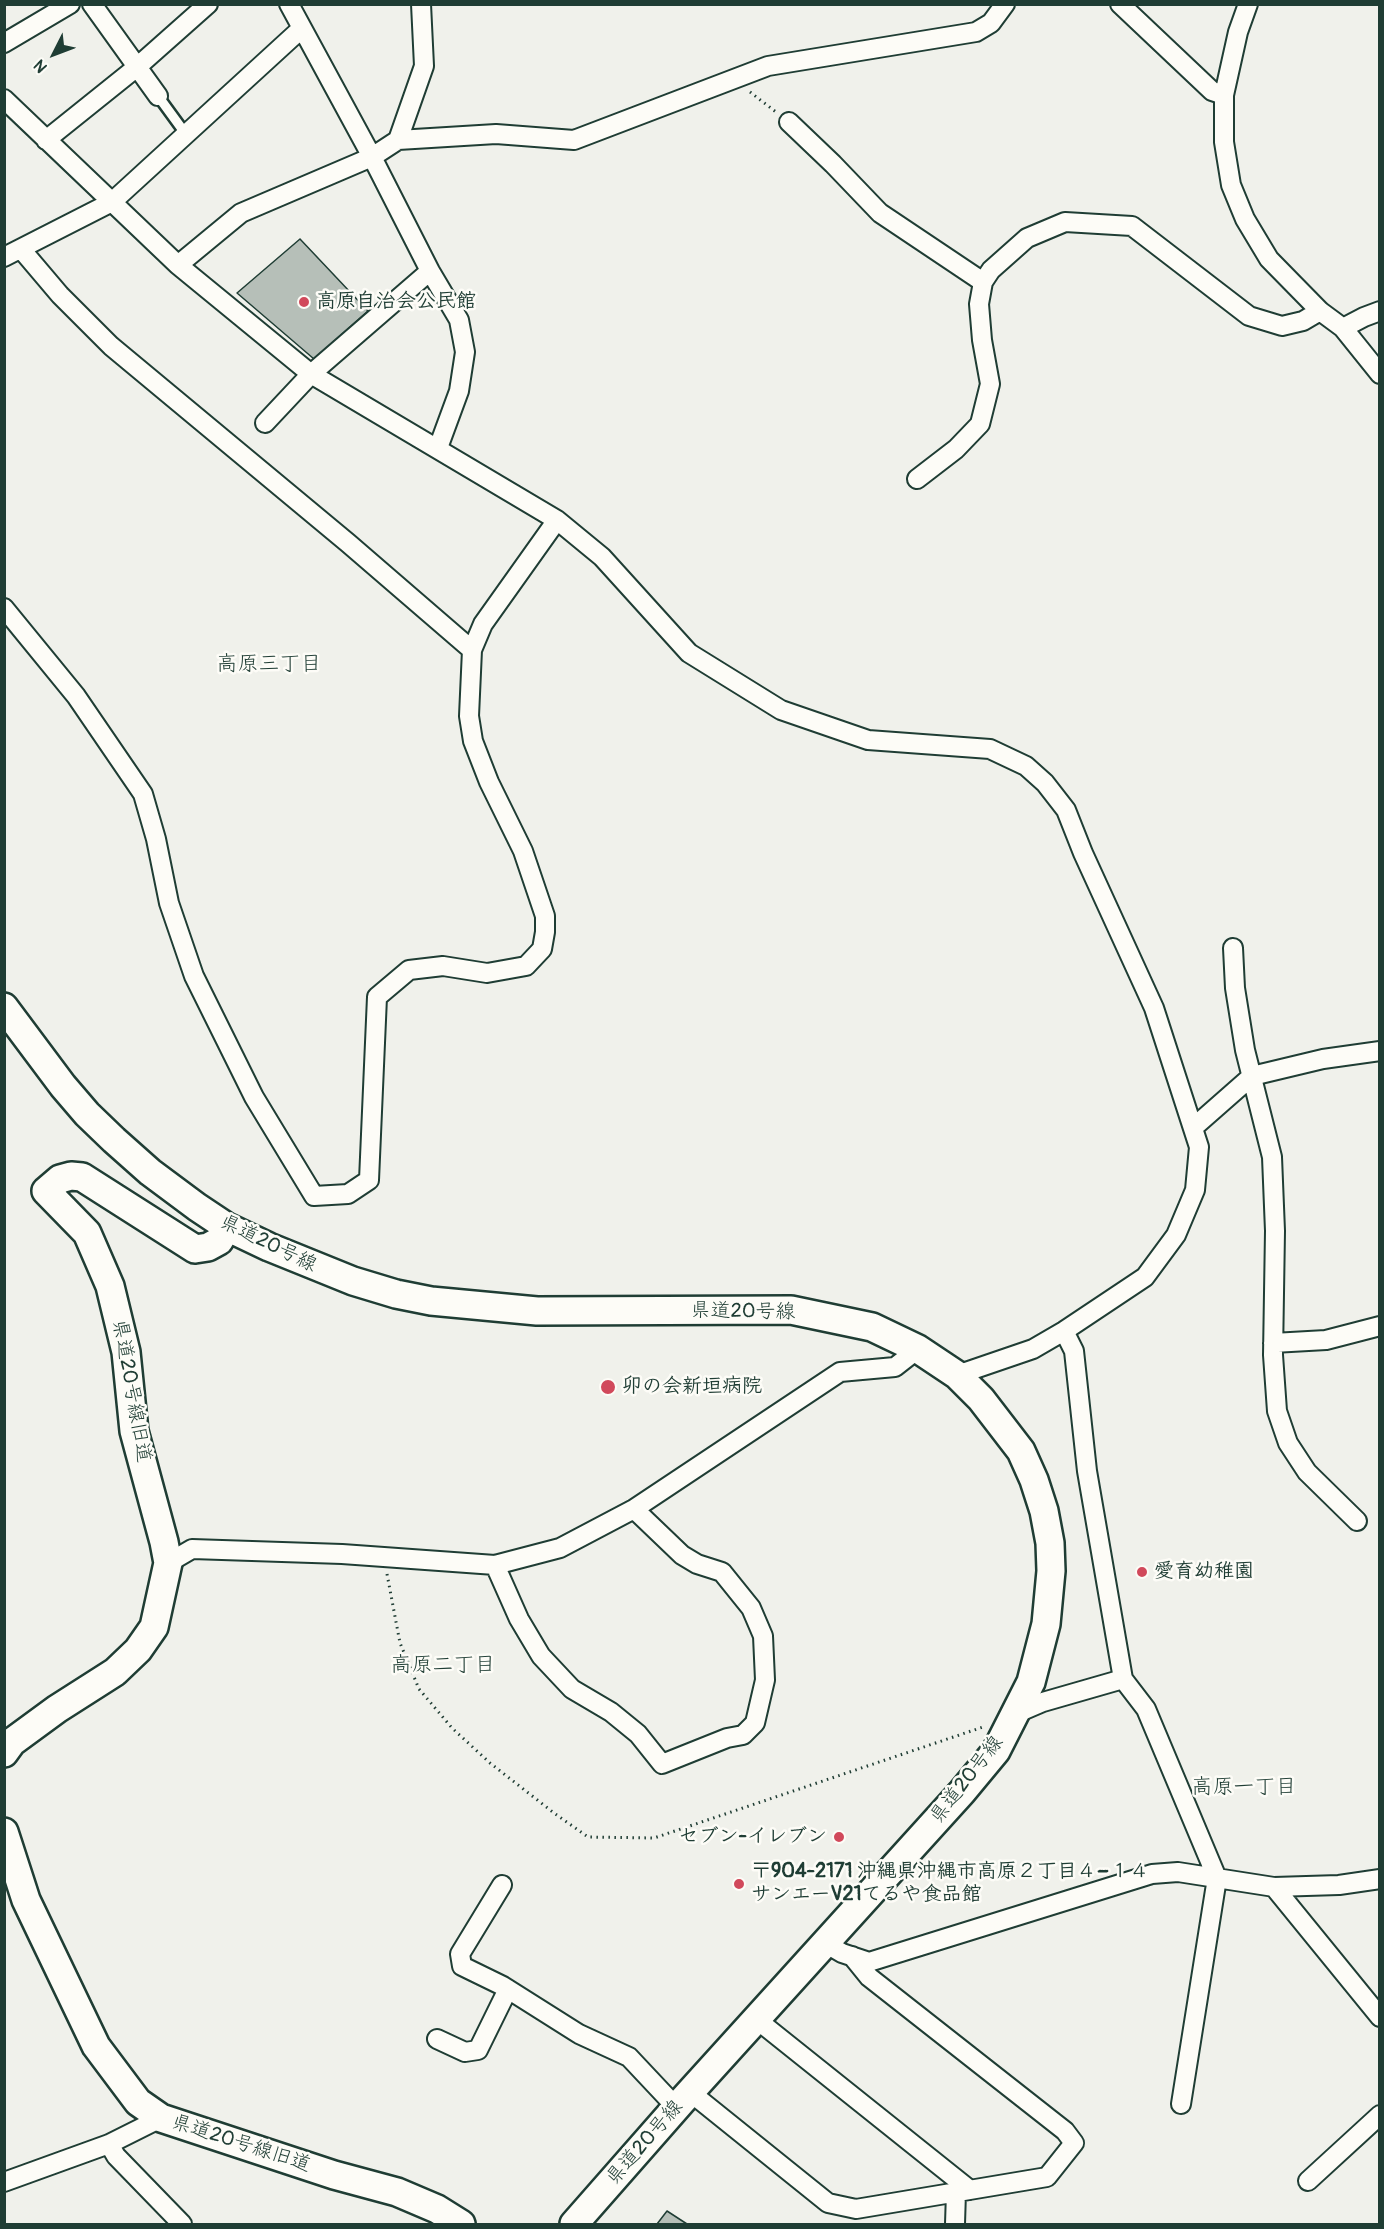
<!DOCTYPE html>
<meta charset="utf-8">
<style>
body{margin:0}
#map{position:relative;width:1384px;height:2229px;overflow:hidden;background:#f0f1eb;font-family:Pangolin,sans-serif}
canvas{display:block}
.frame{position:absolute;inset:0;border:6px solid #1f3d34;pointer-events:none}
.north{position:absolute;left:24px;top:24px;width:60px;height:60px;-webkit-text-stroke:4px #fdfcf7;paint-order:stroke;rotate:228deg;font-size:16px;font-weight:700;line-height:24px;text-align:center;color:#1f3d34}
.north::after{content:'';display:block;margin:auto;width:21px;height:27px;background:#1f3d34;clip-path:polygon(50% 0,100% 100%,50% 72%,0 100%)}
</style>
<div id="map">
<canvas width="1384" height="2229"></canvas>
<div class="frame"></div>
<div class="north">N</div>
</div>
<script>
const ctx = document.querySelector('canvas').getContext('2d');
ctx.lineJoin = 'round';
function fillPath(path, color) { ctx.fillStyle = color; ctx.fill(path, 'evenodd'); }
const toPath = rows => new Path2D(rows.map(r => 'M' + r).join(''));
function trace(path, color, width, dash) { ctx.strokeStyle = color; ctx.lineWidth = width; ctx.lineCap = dash ? 'butt' : 'round'; ctx.setLineDash(dash || []); ctx.stroke(path); }
function write(font, color, halo, rows, align = 'center') {
  ctx.font = font + ' Pangolin,"Klee One",sans-serif'; ctx.lineWidth = 5; ctx.setLineDash([]); ctx.textBaseline = 'middle'; ctx.strokeStyle = halo; ctx.fillStyle = color; for (const [text, x, y, turn = 0] of rows) {
    ctx.save(); ctx.translate(x, y); ctx.rotate((+turn || 0) * Math.PI / 180); ctx.textAlign = isNaN(turn) ? turn : align; if (halo) ctx.strokeText(text, 0, 0); ctx.fillText(text, 0, 0); ctx.restore();
  }
}
fillPath(toPath([
 [300,241,377,322,325,368,249,303]
]), '#0003');
const building = toPath([
 [300,239,368,311,314,359,237,293,300,239],
 [667,2211,687,2224,657,2224,667,2211]
]);
fillPath(building, '#b6bfb8');
trace(building, '#1f3d34', 1.5);
const service = toPath([
 [158,96,185,133]
]);
const minor = toPath([
 [92,4,158,96],
 [289,4,372,157,430,271,459,320,465,352,459,391,438,448],
 [1120,4,1212,91,1224,95],
 [1248,4,1238,32,1224,95,1224,142,1231,185,1245,219,1269,259,1320,311,1343,328,1364,317,1380,311],
 [4,43,70,4],
 [4,99,178,265,311,374,557,520,602,557,689,653,781,710,868,740,990,749,1026,766,1045,783,1066,810,1083,853,1154,1008,1199,1147,1195,1190,1176,1235,1145,1277,1064,1331,1033,1349,957,1375],
 [789,122,833,164,880,213,983,282,991,270,1027,238,1065,222,1132,226,1249,316,1282,326,1303,321,1320,311],
 [46,140,137,67,208,4],
 [398,140,496,134,574,140,768,66,976,32,991,23,1005,4],
 [21,249,60,295,111,346,348,543,472,650],
 [4,257,112,202,301,29],
 [178,265,241,213,372,157,398,140,424,66,421,4],
 [1343,328,1380,374],
 [265,423,311,374,430,271],
 [917,479,956,449,980,424,990,384,982,340,979,304,983,282],
 [4,608,76,696,143,794,156,839,169,903,194,976,254,1097,314,1196,348,1194,369,1180,377,997,409,970,443,966,487,973,526,966,542,949,545,932,545,916,523,851,489,782,473,741,469,716,472,650,483,624,557,520],
 [1233,948,1235,988,1245,1050,1272,1157,1275,1231,1273,1355,1277,1411,1288,1443,1307,1472,1357,1521],
 [1194,1127,1252,1076,1323,1059,1380,1051],
 [1064,1331,1074,1351,1087,1471,1123,1679,1146,1709,1217,1878,1181,2104],
 [1273,1343,1326,1340,1380,1326],
 [168,1563,192,1549,342,1554,495,1565,560,1548,634,1509,840,1372,895,1367,918,1349],
 [495,1565,519,1619,541,1656,572,1689,611,1712,638,1734,662,1764,727,1738,743,1735,755,1723,765,1680,763,1636,751,1608,722,1572,697,1564,682,1555,634,1509],
 [1015,1714,1043,1702,1123,1679],
 [502,1885,460,1954,462,1966,503,1986,579,2034,629,2057,676,2107],
 [1274,1887,1380,2017],
 [825,1943,842,1953,869,1962,1152,1874,1178,1872,1274,1887,1339,1885,1380,1879],
 [756,2019,970,2190],
 [437,2039,465,2052,478,2050,508,1989],
 [690,2092,828,2203,856,2209,1047,2177,1074,2143,1065,2131,869,1977,852,1956],
 [109,2144,116,2156,182,2224],
 [1308,2181,1380,2115],
 [4,2182,109,2144,161,2118],
 [955,2224,956,2192]
]);
const secondary = toPath([
 [4,1007,63,1086,87,1114,114,1140,150,1172,197,1207,227,1227,269,1247,353,1281,396,1294,431,1301,537,1311,791,1310,872,1327,918,1349,957,1375,981,1399,1021,1451,1034,1480,1044,1511,1050,1543,1051,1571,1046,1624,1031,1682,996,1751,962,1792,682,2101,574,2224],
 [4,1753,12,1742,57,1709,115,1672,138,1650,154,1627,168,1563,164,1542,134,1431,126,1352,110,1286,87,1233,46,1191,60,1179,71,1176,82,1177,195,1249,208,1247,219,1241,227,1227],
 [4,1832,26,1900,96,2046,138,2102,161,2118,334,2175,397,2192,437,2209,461,2224]
]);
trace(service, '#1f3d34', 14);
trace(minor, '#1f3d34', 22);
trace(secondary, '#1f3d34', 32);
trace(toPath([
 [750,92,776,112],
 [387,1574,400,1643,419,1689,452,1728,490,1763,554,1813,588,1837,654,1838,983,1727]
]), '#1f3d34', 3, [1.5, 4.5]);
trace(service, '#fdfcf7', 9);
trace(minor, '#fdfcf7', 18);
trace(secondary, '#fdfcf7', 27);
for (const [x, y, r, color] of [
 [304,302,6,"#d1495b"],
 [608,1387,8,"#d1495b"],
 [1142,1572,6,"#d1495b"],
 [839,1837,6,"#d1495b"],
 [739,1884,6,"#d1495b"]
]) { const dot = new Path2D(); dot.arc(x, y, r, 0, 2 * Math.PI); ctx.fillStyle = color; ctx.fill(dot); trace(dot, '#fdfcf7', 2); }
write('bold 20px', '#1f3d34', '#fdfcf7', [
 ["高原自治会公民館",316,302],
 ["卯の会新垣病院",622,1387],
 ["愛育幼稚園",1154,1572],
 ["セブン-イレブン",827,1837,"right"],
 ["〒904-2171 沖縄県沖縄市高原２丁目４−１４",751,1872],
 ["サンエーV21てるや食品館",751,1895]
], 'left');
write('20px', '#1f3d34', '#fdfcf7', [
 ["県道20号線",268,1244,26],
 ["県道20号線",743,1312,1],
 ["県道20号線旧道",131,1391,80],
 ["県道20号線",967,1780,-52],
 ["県道20号線",645,2143,-49],
 ["県道20号線旧道",241,2144,18]
]);
write('21px', '#1f3d34', '#fdfcf7', [
 ["高原三丁目",269,665],
 ["高原二丁目",443,1666],
 ["高原一丁目",1244,1788]
]);
</script>
